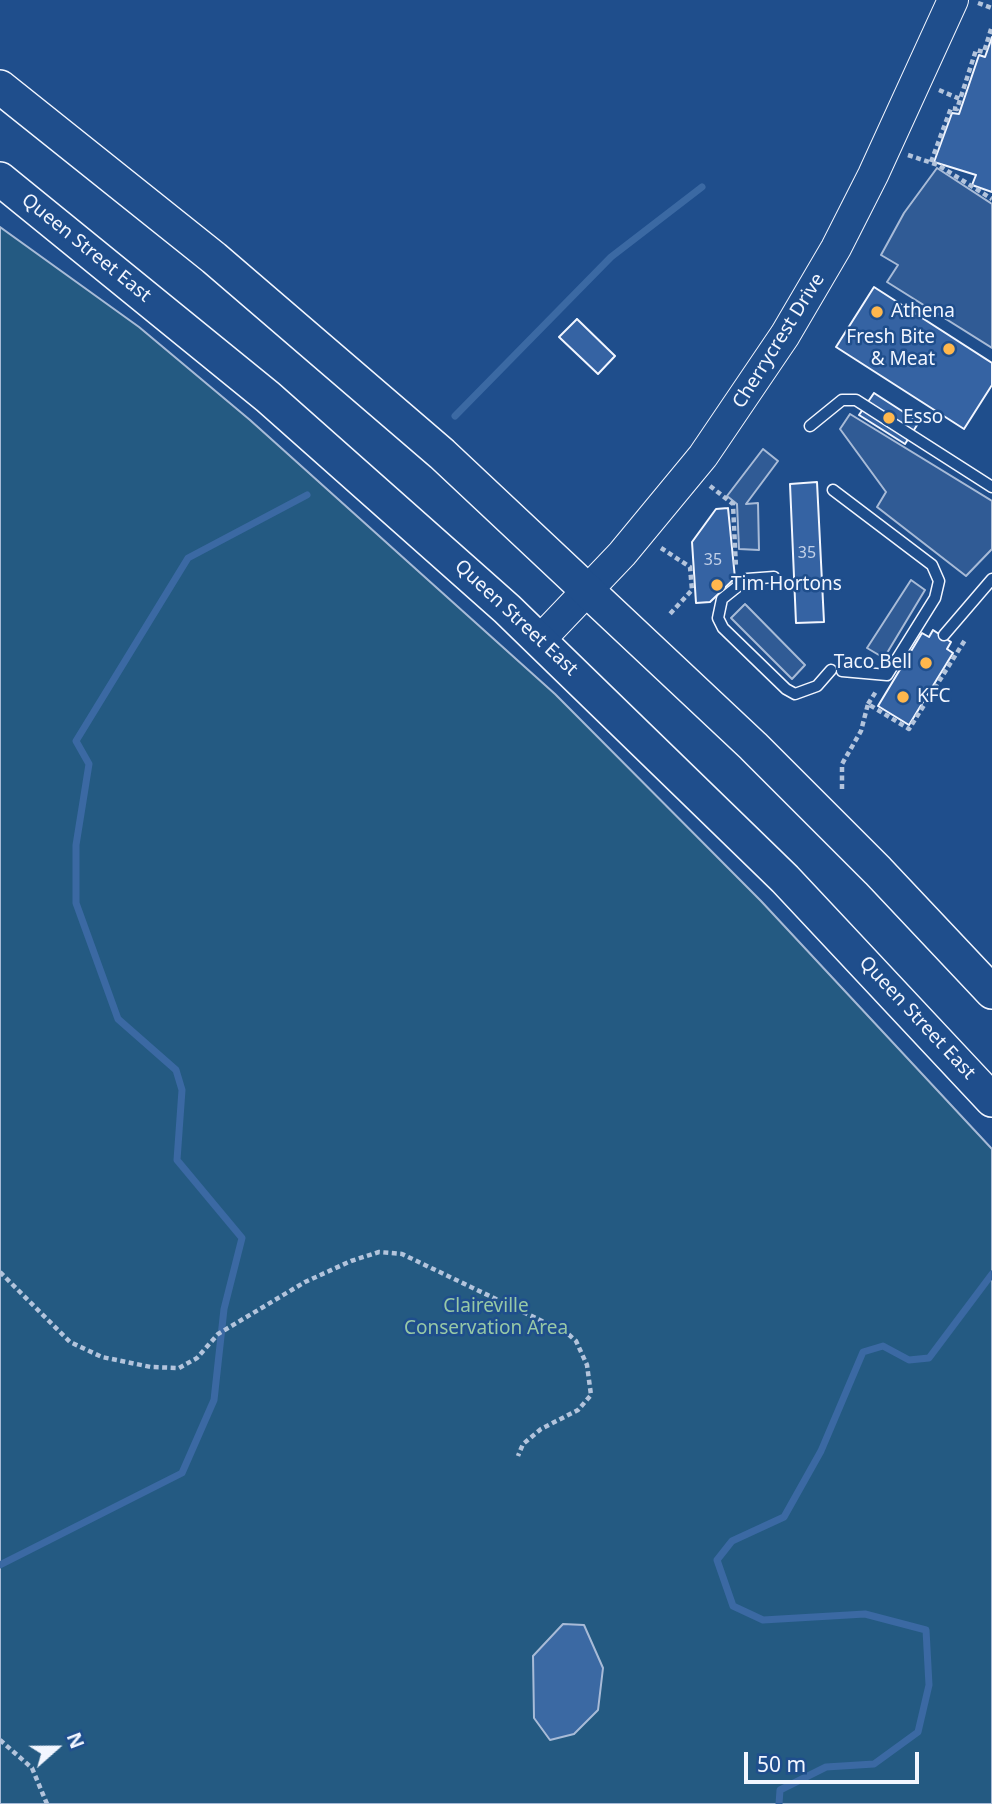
<!DOCTYPE html>
<style>
body{margin:0}
#map{position:relative;width:992px;height:1804px;overflow:hidden;background:#1f4e8c;font-family:"Noto Sans",sans-serif}
canvas{display:block}
.north{position:absolute;left:21px;top:1713px;width:70px;height:70px;-webkit-text-stroke:5px #1f4e8c;paint-order:stroke;rotate:69deg;font-size:19px;font-weight:700;line-height:28px;text-align:center;color:#f2f6ff}
.north::after{content:'';display:block;margin:auto;width:24px;height:32px;background:#f2f6ff;clip-path:polygon(50% 0,100% 100%,50% 72%,0 100%)}
.scale{position:absolute;left:744px;top:1752px;width:175px;height:32px;box-sizing:border-box;border:4px solid #f2f6ff;border-top:0;padding-left:9px;font-size:21px;line-height:24px;white-space:nowrap;color:#f2f6ff;-webkit-text-stroke:5px #1f4e8c;paint-order:stroke}
</style>
<div id="map">
<canvas width="992" height="1804"></canvas>
<div class="north">N</div>
<div class="scale">50 m</div>
</div>
<script>
const ctx = document.querySelector('canvas').getContext('2d');
ctx.lineJoin = 'round';
function fillPath(path, color) { ctx.fillStyle = color; ctx.fill(path, 'evenodd'); }
const toPath = rows => new Path2D(rows.map(r => 'M' + r).join(''));
function trace(path, color, width, dash) { ctx.strokeStyle = color; ctx.lineWidth = width; ctx.lineCap = dash ? 'butt' : 'round'; ctx.setLineDash(dash || []); ctx.stroke(path); }
function write(font, color, halo, rows, align = 'center') {
  ctx.font = font + ' "Noto Sans",sans-serif'; ctx.lineWidth = 5; ctx.setLineDash([]); ctx.textBaseline = 'middle'; ctx.strokeStyle = halo; ctx.fillStyle = color; for (const [text, x, y, turn = 0] of rows) {
    ctx.save(); ctx.translate(x, y); ctx.rotate((+turn || 0) * Math.PI / 180); ctx.textAlign = isNaN(turn) ? turn : align; if (halo) ctx.strokeText(text, 0, 0); ctx.fillText(text, 0, 0); ctx.restore();
  }
}
const green = toPath([
 [0,227,139,327,250,420,555,694,761,901,992,1149,992,1804,0,1804,0,227]
]);
fillPath(green, '#245a82');
trace(green, '#a8bbd7', 2);
const parking = toPath([
 [937,168,992,204,992,348,887,282,898,265,881,255,904,213,937,168],
 [850,414,992,501,992,549,966,576,877,507,886,492,840,429,850,414],
 [763,449,778,461,746,504,758,503,759,550,739,549,737,504,727,496,763,449],
 [911,580,925,590,884,658,867,648,911,580],
 [745,604,805,665,792,679,731,618,745,604]
]);
fillPath(parking, '#305b95');
trace(parking, '#a8bbd7', 2);
const water = toPath([
 [563,1624,584,1625,603,1668,598,1710,574,1734,550,1740,534,1718,533,1656,563,1624]
]);
fillPath(water, '#3b69a3');
trace(water, '#a8bbd7', 2);
trace(toPath([
 [455,416,611,257,702,187],
 [0,1565,182,1473,214,1400,224,1309,242,1238,177,1160,182,1090,176,1070,118,1019,76,903,76,845,89,764,76,741,188,558,307,495],
 [779,1804,780,1790,826,1767,874,1764,918,1732,929,1685,926,1630,865,1614,763,1620,733,1606,717,1560,732,1541,784,1517,821,1451,863,1352,883,1346,909,1360,929,1358,992,1274]
]), '#3b69a3', 7);
const building = toPath([
 [992,37,992,192,972,185,976,175,934,162,952,113,959,114,979,55,985,57,992,37],
 [874,287,992,363,992,385,964,429,836,347,874,287],
 [577,319,615,356,598,374,559,337,577,319],
 [874,393,919,422,905,444,859,415,874,393],
 [817,482,824,622,796,623,790,484,817,482],
 [728,508,735,578,710,602,696,603,692,542,716,509,728,508],
 [933,630,951,642,947,649,953,653,909,725,878,706,922,633,929,637,933,630]
]);
fillPath(building, '#3563a3');
trace(building, '#f2f6ff', 2);
const lane = toPath([
 [810,426,842,400,856,400,992,487],
 [833,490,932,565,939,581,935,598,887,675,842,671],
 [774,577,747,579,722,599,718,618,723,628,786,689,795,694,817,686,831,670],
 [944,635,992,579]
]);
const secondary = toPath([
 [540,640,622,554,703,456,785,335,836,248,873,175,953,0]
]);
const primary = toPath([
 [0,87,214,258,442,454,753,746,878,871,992,992],
 [0,179,268,397,507,609,785,879,992,1100]
]);
trace(lane, '#f2f6ff', 13);
trace(secondary, '#f2f6ff', 32);
trace(primary, '#f2f6ff', 36);
trace(toPath([
 [978,3,992,8],
 [939,90,960,99],
 [908,155,938,165,992,199],
 [931,162,951,108,957,109,976,50,984,52,992,26],
 [710,486,733,504,736,568],
 [661,548,690,567,692,590,668,616],
 [868,704,877,690],
 [842,789,842,764,861,731,868,704,909,729,965,640],
 [0,1272,70,1342,102,1357,151,1367,179,1368,197,1358,218,1334,305,1282,351,1261,379,1252,402,1254,567,1333,576,1341,587,1365,591,1395,578,1410,541,1429,523,1444,518,1456],
 [0,1740,32,1768,47,1804]
]), '#b3c4dc', 4.5, [5, 3.5]);
trace(lane, '#1f4e8c', 10);
trace(secondary, '#1f4e8c', 30);
trace(primary, '#1f4e8c', 33);
for (const [x, y, r, color] of [
 [877,312,7,"#ffb74d"],
 [949,349,7,"#ffb74d"],
 [889,418,7,"#ffb74d"],
 [717,585,7,"#ffb74d"],
 [926,663,7,"#ffb74d"],
 [903,697,7,"#ffb74d"]
]) { const dot = new Path2D(); dot.arc(x, y, r, 0, 2 * Math.PI); ctx.fillStyle = color; ctx.fill(dot); trace(dot, '#1f4e8c', 2.5); }
write('16px', '#c3d1e8', null, [
 ["35",807,553],
 ["35",713,560]
]);
write('19px', '#f2f6ff', '#1f4e8c', [
 ["Queen Street East",86,248,39],
 ["Cherrycrest Drive",779,341,-58],
 ["Queen Street East",516,618,43],
 ["Queen Street East",917,1018,47]
]);
write('19px', '#f2f6ff', '#1f4e8c', [
 ["Athena",891,312],
 ["Fresh Bite",935,338,"right"],
 ["& Meat",935,360,"right"],
 ["Esso",903,418],
 ["Tim Hortons",731,585],
 ["Taco Bell",912,663,"right"],
 ["KFC",917,697]
], 'left');
write('19px', '#97c8a6', '#1f4e8c', [
 ["Claireville",486,1307],
 ["Conservation Area",486,1329]
]);
</script>
